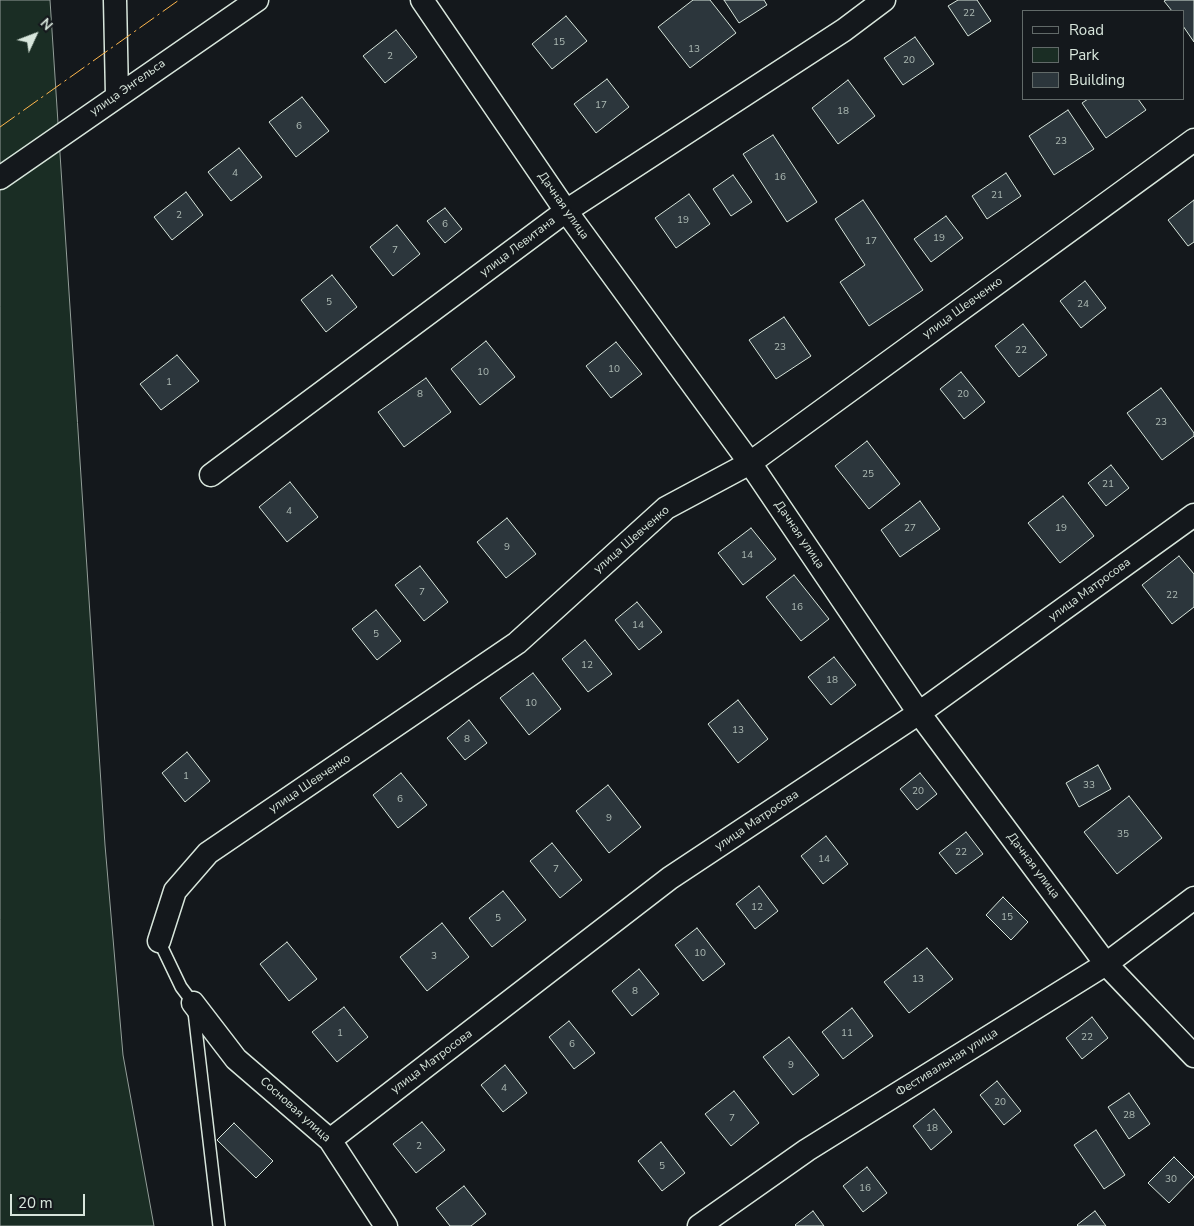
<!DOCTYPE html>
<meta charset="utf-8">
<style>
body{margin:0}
#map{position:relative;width:1194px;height:1226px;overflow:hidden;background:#14181c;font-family:"Nunito Sans",sans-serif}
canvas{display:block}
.legend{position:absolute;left:1022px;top:10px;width:162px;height:90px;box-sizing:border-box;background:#14181c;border:1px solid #626a69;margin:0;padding:6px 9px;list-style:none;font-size:15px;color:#d8e6dc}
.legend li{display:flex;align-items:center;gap:10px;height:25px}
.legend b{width:25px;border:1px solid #626a69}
.north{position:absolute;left:10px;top:10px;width:50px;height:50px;-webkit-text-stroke:4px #14181c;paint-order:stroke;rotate:47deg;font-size:14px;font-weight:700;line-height:20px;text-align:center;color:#d8e6dc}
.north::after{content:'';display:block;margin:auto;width:18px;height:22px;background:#d8e6dc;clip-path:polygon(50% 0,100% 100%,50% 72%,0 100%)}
.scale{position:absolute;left:10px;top:1194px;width:75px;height:22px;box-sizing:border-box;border:2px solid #d8e6dc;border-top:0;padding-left:6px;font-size:15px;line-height:18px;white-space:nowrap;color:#d8e6dc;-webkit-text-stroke:4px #14181c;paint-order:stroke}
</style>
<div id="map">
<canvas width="1194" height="1226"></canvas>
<ul class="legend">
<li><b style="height:6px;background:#14181c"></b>Road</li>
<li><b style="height:14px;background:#1a2d24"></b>Park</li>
<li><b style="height:14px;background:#2c363c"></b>Building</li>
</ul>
<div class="north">N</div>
<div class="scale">20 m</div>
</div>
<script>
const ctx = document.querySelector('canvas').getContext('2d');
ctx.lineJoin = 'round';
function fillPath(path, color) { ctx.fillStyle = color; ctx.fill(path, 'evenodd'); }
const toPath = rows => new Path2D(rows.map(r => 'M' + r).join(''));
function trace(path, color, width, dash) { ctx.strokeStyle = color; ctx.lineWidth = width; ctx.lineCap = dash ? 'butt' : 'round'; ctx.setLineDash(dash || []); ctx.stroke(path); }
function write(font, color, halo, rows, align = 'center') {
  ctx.font = font + ' "Nunito Sans",sans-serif'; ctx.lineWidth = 4; ctx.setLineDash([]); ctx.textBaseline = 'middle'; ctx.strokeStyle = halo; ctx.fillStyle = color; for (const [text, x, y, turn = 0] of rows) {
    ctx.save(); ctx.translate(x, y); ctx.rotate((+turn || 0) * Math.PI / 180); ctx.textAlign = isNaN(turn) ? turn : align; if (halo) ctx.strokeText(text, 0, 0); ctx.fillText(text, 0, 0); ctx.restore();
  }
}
const green = toPath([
 [0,0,50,0,105,845,123,1055,154,1226,0,1226,0,0]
]);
fillPath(green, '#1a2d24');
trace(green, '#939e99', 1);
const building = toPath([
 [693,0,710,0,736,33,690,68,658,27,693,0],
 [724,0,764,0,767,5,739,23,724,0],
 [958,0,977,0,991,21,968,36,948,6,958,0],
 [1166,0,1194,0,1194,42,1183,26,1183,11,1172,11,1164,1,1166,0],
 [566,16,587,41,552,69,532,44,566,16],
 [396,30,417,57,385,83,363,56,396,30],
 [915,37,934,64,903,85,884,58,915,37],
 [607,79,629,107,596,133,574,104,607,79],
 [848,80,875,116,838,144,812,108,848,80],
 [302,97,329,131,296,157,269,122,302,97],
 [1088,99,1138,99,1146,110,1106,138,1082,103,1088,99],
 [1068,110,1094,149,1054,175,1029,136,1068,110],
 [773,135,817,202,787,222,743,154,773,135],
 [239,148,262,177,231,201,208,172,239,148],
 [1006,173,1021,196,987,219,972,196,1006,173],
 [733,175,752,202,731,216,713,189,733,175],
 [186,192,203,215,172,240,154,217,186,192],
 [689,194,710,224,676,248,655,218,689,194],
 [863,200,923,290,869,326,840,282,865,265,835,219,863,200],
 [1194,200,1194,242,1188,246,1168,220,1194,200],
 [445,208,462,229,445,243,427,221,445,208],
 [946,216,963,238,931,262,914,239,946,216],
 [397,225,420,254,393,276,370,247,397,225],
 [332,275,357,307,326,332,301,300,332,275],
 [1085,281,1106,308,1081,328,1060,301,1085,281],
 [784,317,811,356,776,379,749,340,784,317],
 [1023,324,1047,355,1019,377,995,346,1023,324],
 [486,341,515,377,480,405,451,369,486,341],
 [616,342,642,374,611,398,586,366,616,342],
 [177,355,199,381,161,410,140,384,177,355],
 [961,372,985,402,964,419,940,389,961,372],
 [426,378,451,412,404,447,378,412,426,378],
 [1161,388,1194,433,1194,436,1162,460,1127,413,1161,388],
 [867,441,900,484,869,509,835,466,867,441],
 [1111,465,1129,488,1106,506,1088,483,1111,465],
 [290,482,318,517,287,542,259,507,290,482],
 [1063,496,1094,536,1060,563,1028,523,1063,496],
 [920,501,940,529,900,557,881,530,920,501],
 [507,518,536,554,506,578,477,542,507,518],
 [751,528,776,559,743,585,718,553,751,528],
 [1179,556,1194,574,1194,607,1172,624,1142,585,1179,556],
 [420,566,448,602,424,621,395,585,420,566],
 [794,575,829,619,801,641,766,597,794,575],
 [637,602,662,632,639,650,615,620,637,602],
 [376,610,401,641,377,660,352,629,376,610],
 [585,640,612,674,588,692,562,659,585,640],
 [834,657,856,685,831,705,808,677,834,657],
 [533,673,561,709,529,735,500,698,533,673],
 [738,700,768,739,738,763,708,724,738,700],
 [469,720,487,743,465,760,447,738,469,720],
 [187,752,210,781,185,802,162,773,187,752],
 [1098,765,1111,789,1079,807,1066,783,1098,765],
 [401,773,427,805,398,828,373,795,401,773],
 [920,773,937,794,917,810,900,789,920,773],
 [608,785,641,827,609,853,576,811,608,785],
 [1129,796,1162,838,1117,874,1084,832,1129,796],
 [966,832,983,854,956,874,939,853,966,832],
 [826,836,848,864,823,884,801,856,826,836],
 [552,843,582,880,560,898,530,861,552,843],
 [759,886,778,911,755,929,736,904,759,886],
 [503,891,526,920,492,947,469,918,503,891],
 [1003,897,1028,922,1011,940,986,915,1003,897],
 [442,923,469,957,427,991,400,957,442,923],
 [697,928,725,964,703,981,675,945,697,928],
 [287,942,317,979,289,1001,260,964,287,942],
 [927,948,953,979,909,1013,884,982,927,948],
 [639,969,659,994,632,1016,612,991,639,969],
 [344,1007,368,1037,337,1062,312,1032,344,1007],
 [852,1008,873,1036,843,1059,822,1032,852,1008],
 [1092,1017,1108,1038,1082,1059,1066,1038,1092,1017],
 [569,1021,595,1053,574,1069,549,1037,569,1021],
 [789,1037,819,1075,793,1095,763,1057,789,1037],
 [505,1065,527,1093,503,1112,481,1085,505,1065],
 [997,1081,1021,1111,1004,1125,980,1095,997,1081],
 [734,1091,759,1123,731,1146,705,1114,734,1091],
 [1129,1093,1150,1124,1129,1139,1108,1107,1129,1093],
 [934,1109,952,1132,931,1150,913,1126,934,1109],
 [422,1122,445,1150,416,1173,393,1144,422,1122],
 [234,1123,273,1161,256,1178,217,1140,234,1123],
 [1096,1130,1125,1175,1104,1189,1074,1145,1096,1130],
 [661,1142,685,1173,662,1191,638,1161,661,1142],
 [1174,1157,1194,1177,1169,1203,1148,1183,1174,1157],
 [867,1167,887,1193,863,1212,843,1186,867,1167],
 [464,1186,486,1214,471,1226,450,1226,436,1208,464,1186],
 [813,1211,824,1226,796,1226,795,1225,813,1211],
 [1095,1211,1106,1226,1078,1226,1077,1225,1095,1211]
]);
fillPath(building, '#2c363c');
trace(building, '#d8e6dc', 1);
const service = toPath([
 [159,941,181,987,193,1003,219,1226]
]);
const minor = toPath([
 [115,0,117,95],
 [422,0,566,211,750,463,919,713,1106,964,1194,1056],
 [0,178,257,0],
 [211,475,566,211,844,30,884,0],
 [159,941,175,891,208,853,517,643,666,508,750,463,1194,140],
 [193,1003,236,1059,330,1140,386,1226],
 [330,1140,670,878,919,713,1194,515],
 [699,1226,807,1150,1106,964,1194,898]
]);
trace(service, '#d8e6dc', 14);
trace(minor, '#d8e6dc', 25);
trace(service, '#14181c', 11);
trace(minor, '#14181c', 22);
trace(toPath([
 [0,127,179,0]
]), '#ffb74d', 1, [18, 4, 2.5, 4]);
write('10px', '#adbab4', null, [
 ["22",969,14],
 ["15",559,43],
 ["13",694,50],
 ["2",390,57],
 ["20",909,61],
 ["17",601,106],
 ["18",843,112],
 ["6",299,127],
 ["23",1061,142],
 ["4",235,174],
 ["16",780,178],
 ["21",997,196],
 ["2",179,216],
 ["19",683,221],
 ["6",445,225],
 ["19",939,239],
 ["17",871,242],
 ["7",395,251],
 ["5",329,303],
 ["24",1083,305],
 ["23",780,348],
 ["22",1021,351],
 ["10",614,370],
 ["10",483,373],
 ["1",169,383],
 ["8",420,395],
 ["20",963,395],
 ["23",1161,423],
 ["25",868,475],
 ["21",1108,485],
 ["4",289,512],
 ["27",910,529],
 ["19",1061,529],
 ["9",507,548],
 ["14",747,556],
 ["7",422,593],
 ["22",1172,596],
 ["16",797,608],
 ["14",638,626],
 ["5",376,635],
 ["12",587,666],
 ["18",832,681],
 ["10",531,704],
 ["13",738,731],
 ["8",467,740],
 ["1",186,777],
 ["33",1089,786],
 ["20",918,792],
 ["6",400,800],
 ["9",609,819],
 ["35",1123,835],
 ["22",961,853],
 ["14",824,860],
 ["7",556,870],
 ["12",757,908],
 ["15",1007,918],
 ["5",498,919],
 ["10",700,954],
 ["3",434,957],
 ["13",918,980],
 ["8",635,992],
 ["1",340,1034],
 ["11",847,1034],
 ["22",1087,1038],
 ["6",572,1045],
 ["9",791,1066],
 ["4",504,1089],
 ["20",1000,1103],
 ["28",1129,1116],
 ["7",732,1119],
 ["18",932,1129],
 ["2",419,1147],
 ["5",662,1167],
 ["30",1171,1180],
 ["16",865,1189]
]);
write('12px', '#d8e6dc', '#14181c', [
 ["улица Энгельса",128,88,-35],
 ["Дачная улица",563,206,55],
 ["улица Левитана",518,247,-37],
 ["улица Шевченко",963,308,-36],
 ["Дачная улица",799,535,56],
 ["улица Шевченко",632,540,-41],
 ["улица Матросова",1090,590,-36],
 ["улица Шевченко",310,784,-34],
 ["улица Матросова",757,821,-34],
 ["Дачная улица",1033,866,53],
 ["улица Матросова",432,1062,-37],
 ["Фестивальная улица",947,1063,-32],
 ["Сосновая улица",295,1110,42]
]);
</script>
